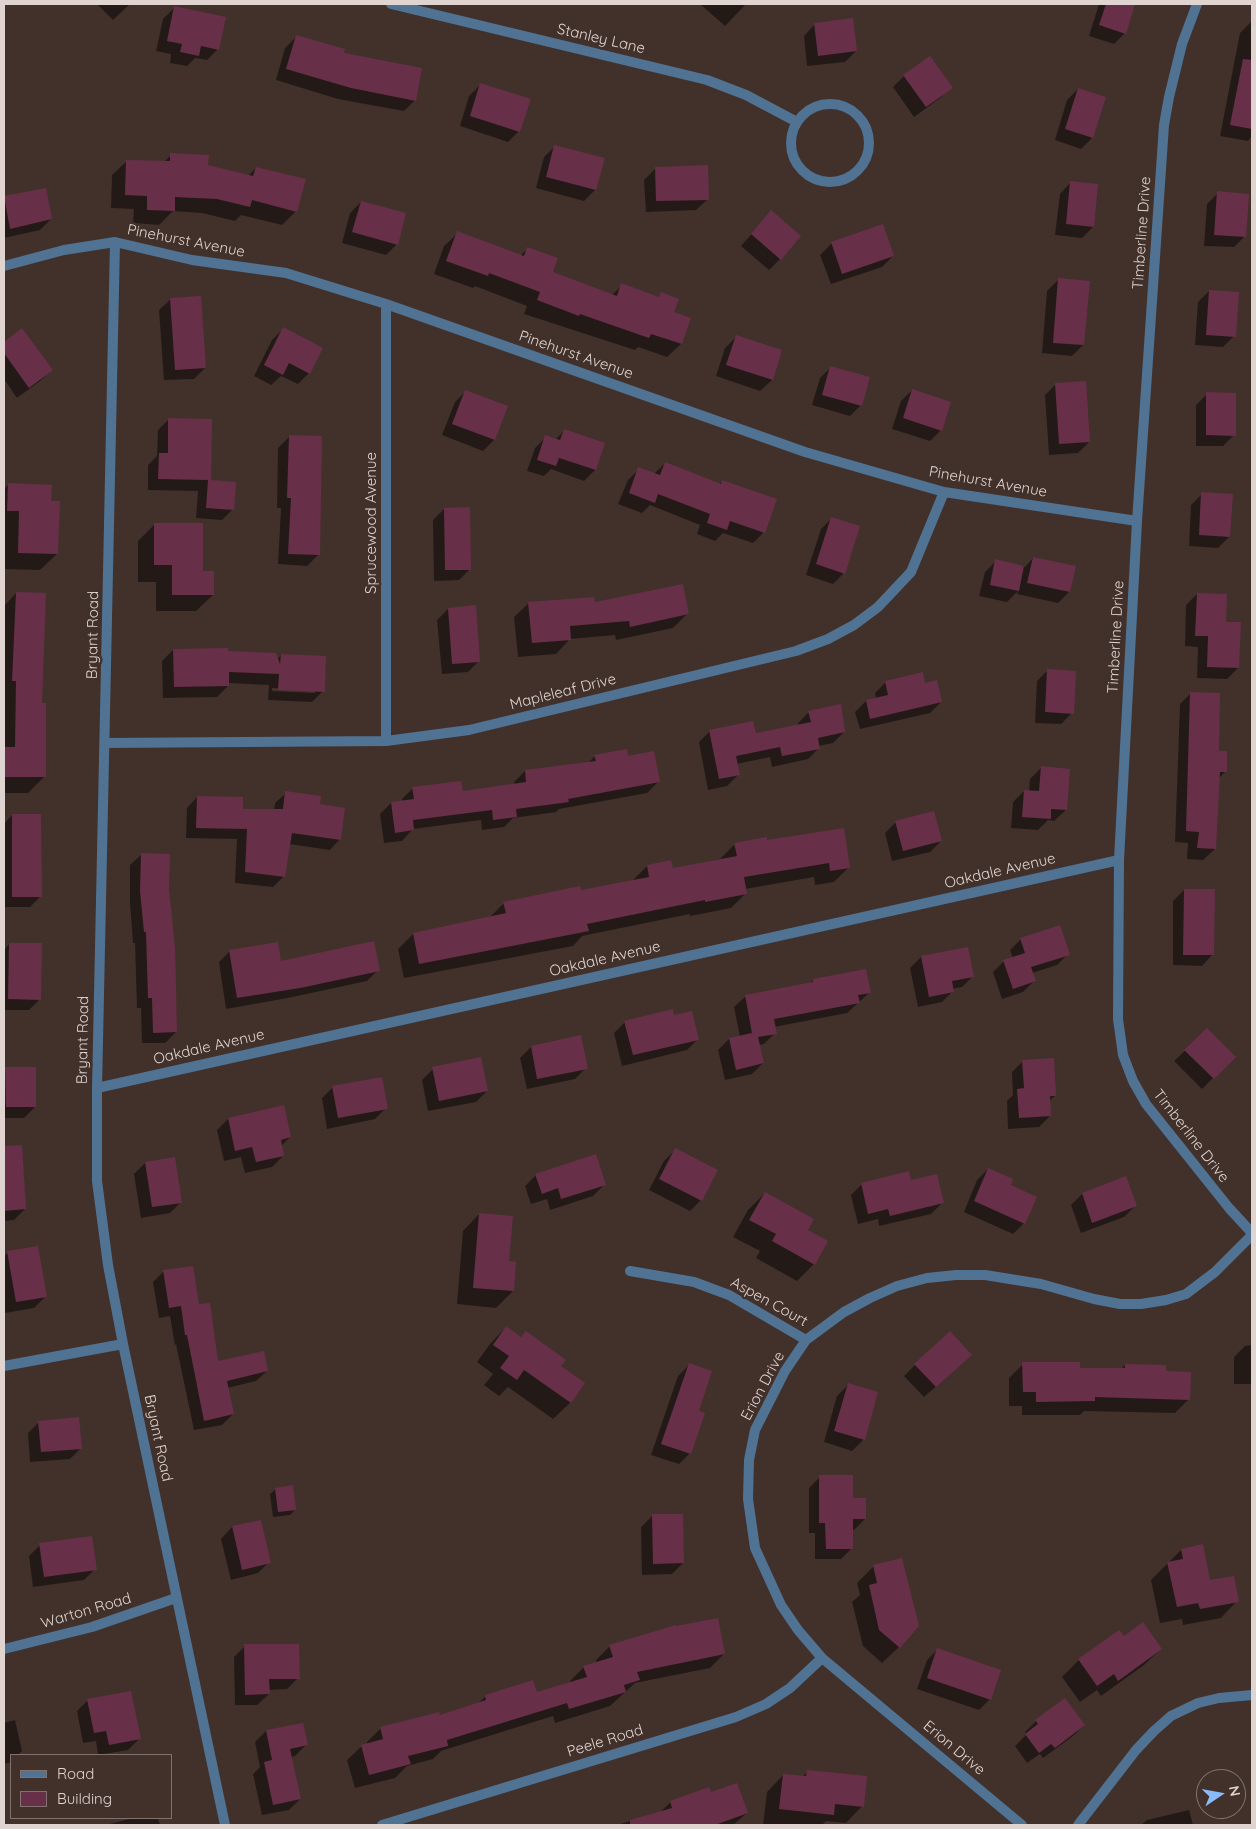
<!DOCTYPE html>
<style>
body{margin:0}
#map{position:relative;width:1256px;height:1829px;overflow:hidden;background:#42312b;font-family:Quicksand,sans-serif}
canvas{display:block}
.frame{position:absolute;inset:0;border:5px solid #dfd4d0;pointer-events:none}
.legend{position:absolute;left:10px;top:1754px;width:162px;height:65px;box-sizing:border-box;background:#42312b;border:1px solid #81726d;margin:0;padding:6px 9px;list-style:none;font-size:15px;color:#dfd4d0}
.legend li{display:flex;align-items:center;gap:10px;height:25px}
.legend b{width:25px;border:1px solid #81726d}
.north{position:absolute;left:1196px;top:1769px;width:50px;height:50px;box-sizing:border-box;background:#42312b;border:1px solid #81726d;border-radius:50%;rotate:78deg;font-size:14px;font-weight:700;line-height:20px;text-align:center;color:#dfd4d0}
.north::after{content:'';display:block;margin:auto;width:18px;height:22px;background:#87bbfb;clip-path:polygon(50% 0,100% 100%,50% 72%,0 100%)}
</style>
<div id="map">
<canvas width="1256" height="1829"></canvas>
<div class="frame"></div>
<ul class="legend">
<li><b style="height:6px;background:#507394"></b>Road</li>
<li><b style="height:14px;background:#682f49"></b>Building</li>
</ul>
<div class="north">N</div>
</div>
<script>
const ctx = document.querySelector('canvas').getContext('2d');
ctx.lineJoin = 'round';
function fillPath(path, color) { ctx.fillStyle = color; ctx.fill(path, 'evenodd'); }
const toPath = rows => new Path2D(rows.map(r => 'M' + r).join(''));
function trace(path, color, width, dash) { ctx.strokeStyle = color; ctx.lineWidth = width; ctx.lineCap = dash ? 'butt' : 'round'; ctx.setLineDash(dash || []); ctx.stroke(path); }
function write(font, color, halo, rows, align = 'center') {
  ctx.font = font + ' Quicksand,sans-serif'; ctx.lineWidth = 5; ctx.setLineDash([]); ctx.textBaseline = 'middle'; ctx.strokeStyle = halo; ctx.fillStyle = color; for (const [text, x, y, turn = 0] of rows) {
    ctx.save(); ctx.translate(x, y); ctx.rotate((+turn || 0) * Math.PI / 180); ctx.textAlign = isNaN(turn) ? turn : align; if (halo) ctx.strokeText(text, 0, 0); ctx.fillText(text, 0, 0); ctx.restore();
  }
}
fillPath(toPath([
 [97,4,130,4,113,20],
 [700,4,746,4,725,26],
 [1099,4,1134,4,1125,33,1114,44,1089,36],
 [174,8,218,49,207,60,195,58,187,66,170,63,171,54,156,51,163,19],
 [1251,22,1252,136,1248,141,1220,136,1240,33],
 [815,24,856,51,845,62,807,66,804,36],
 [296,37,342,54,415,100,404,111,338,99,276,80,285,48],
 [904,76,951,87,940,98,914,117,893,87],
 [480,85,519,131,508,142,460,126,469,96],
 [1078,89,1092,138,1081,149,1055,140,1067,100],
 [555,146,595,190,584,201,536,188,544,157],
 [171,155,248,176,256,168,296,211,282,225,241,215,235,221,202,213,173,211,159,225,133,223,134,209,111,208,112,175,127,161,164,162],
 [655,169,708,199,696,210,646,212,644,180],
 [1071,182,1093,227,1082,238,1055,235,1060,194],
 [45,190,51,219,40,230,4,238,4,198],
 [1218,193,1245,236,1234,247,1204,246,1207,204],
 [361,202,397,244,386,255,342,243,350,213],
 [771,212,780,259,769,270,741,246],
 [883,226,893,256,882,267,831,284,820,255,831,244],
 [458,233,520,256,527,249,552,273,612,295,622,285,658,298,661,294,673,313,689,318,681,344,667,357,638,347,635,350,524,314,527,306,475,286,473,288,434,274,444,246],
 [1058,280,1083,345,1072,356,1042,353,1047,291],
 [1209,291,1234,336,1223,347,1195,345,1198,302],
 [171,299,205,368,194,379,164,380,159,310],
 [283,329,321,348,309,373,298,384,281,376,271,385,254,376,272,340],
 [22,330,51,370,40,381,17,398,4,379,4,344],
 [736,337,781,351,772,380,760,391,716,376,725,348],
 [831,367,861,405,850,416,812,405,820,378],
 [1056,384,1089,442,1078,453,1049,455,1045,395],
 [912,390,941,430,930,441,892,429,901,401],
 [466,391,494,440,483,451,442,435,455,402],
 [1207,394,1234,435,1223,446,1196,446,1196,405],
 [169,419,209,481,233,509,222,520,196,518,198,491,148,490,148,465,157,456,158,430],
 [565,430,595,470,584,481,551,469,544,476,527,471,535,448,546,437,555,440],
 [289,437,318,555,307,566,278,564,281,508,277,508,278,448],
 [665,463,719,484,723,481,764,532,753,543,723,533,715,541,697,534,700,525,650,505,642,513,618,504,628,480,639,469,654,474],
 [8,485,57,554,40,570,4,569,4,489],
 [1202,494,1229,537,1218,548,1189,546,1191,505],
 [444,509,470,569,459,580,434,581,433,520],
 [832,518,844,573,833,584,806,575,821,529],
 [155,524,202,573,213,595,196,611,156,611,156,582,138,582,138,541],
 [1033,558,1074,567,1069,592,1058,603,1017,594,1018,591,1007,602,979,596,985,572,996,561,1025,567],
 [16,593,41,704,44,777,28,793,4,793,4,606],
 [1197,594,1225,623,1238,668,1227,679,1197,678,1198,647,1185,646,1186,605],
 [529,603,594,604,687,614,673,628,616,640,615,635,570,639,556,654,518,657,514,617],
 [448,609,479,661,468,672,442,674,437,620],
 [173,650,227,653,277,660,281,655,323,691,312,702,268,700,269,685,228,683,228,686,217,697,163,698,162,661],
 [272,688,315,690,315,693,272,691],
 [1048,670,1072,713,1061,724,1035,723,1037,681],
 [886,682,924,685,941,702,930,713,860,729,855,712,866,701,876,699,875,693],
 [1191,693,1225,772,1219,778,1215,849,1203,860,1187,859,1188,843,1175,842,1180,704],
 [809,712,844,732,833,743,818,746,819,748,808,759,772,767,770,757,736,764,738,775,727,786,708,790,699,742,710,731,755,735,799,726,798,723],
 [595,756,627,757,658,782,647,793,559,809,556,812,513,818,504,827,482,830,481,820,413,829,402,841,384,843,380,814,391,803,402,802,402,799,413,788,462,792,515,785,514,782,525,771,588,763],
 [1041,768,1066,810,1054,821,1048,820,1038,830,1011,828,1013,802,1024,791,1029,792,1030,779],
 [286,793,319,805,340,839,330,850,289,844,284,876,273,887,235,883,237,839,186,838,187,808,197,797,242,810,274,810,275,803],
 [12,815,41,896,30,907,4,907,4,824],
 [896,822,941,841,930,852,892,861,885,833],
 [766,842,849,867,834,882,815,885,814,877,745,889,746,893,731,908,690,916,690,914,582,936,573,946,404,978,398,949,413,934,489,918,504,903,580,892,632,881,647,866,672,870,720,859,735,844],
 [142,854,168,889,176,1032,165,1043,142,1043,141,1008,137,1008,135,943,133,943,130,903,130,865],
 [1184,890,1213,954,1202,966,1173,965,1173,901],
 [1021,939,1068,954,1057,965,1032,973,1034,981,1023,992,1002,999,993,972,1004,961,1013,958,1010,950],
 [9,944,40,999,29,1010,4,1010,4,950],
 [230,951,280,963,378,970,367,981,288,998,226,1009,219,962],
 [921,957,973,976,962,987,952,989,953,991,942,1002,918,1007,910,968],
 [813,980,869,993,847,1013,774,1027,775,1033,764,1044,759,1045,763,1063,752,1074,725,1080,718,1050,729,1039,740,1037,734,1007,746,996,810,984],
 [674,1017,698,1039,687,1050,622,1066,614,1033,625,1022],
 [1207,1030,1234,1057,1202,1089,1174,1061],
 [531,1047,586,1068,575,1079,527,1089,520,1058],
 [1023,1061,1055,1096,1049,1101,1050,1116,1039,1127,1008,1129,1007,1101,1013,1095,1012,1072],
 [6,1068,35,1107,24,1118,4,1118,4,1070],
 [433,1069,487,1091,476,1102,428,1111,422,1080],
 [333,1087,386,1108,375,1119,327,1129,322,1098],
 [228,1119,290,1137,281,1146,283,1156,272,1167,245,1173,241,1157,224,1161,217,1130],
 [21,1146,25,1209,14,1220,4,1221,4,1147],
 [675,1150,701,1200,690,1211,649,1190,664,1161],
 [145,1163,181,1202,170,1213,141,1218,134,1174],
 [988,1169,1009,1186,1024,1223,1013,1234,964,1212,977,1180],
 [536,1175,604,1185,593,1196,550,1210,547,1199,531,1204,525,1186],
 [1125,1178,1135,1206,1124,1217,1081,1233,1071,1205,1082,1194],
 [910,1182,942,1203,931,1214,879,1226,878,1219,858,1224,851,1195,862,1184],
 [765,1193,806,1230,814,1264,797,1281,756,1258,760,1251,733,1237,748,1210],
 [479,1214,508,1262,513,1291,496,1308,457,1304,463,1231],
 [8,1252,45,1297,34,1308,5,1313,4,1303,4,1257],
 [164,1271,198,1306,217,1362,267,1371,256,1381,227,1388,233,1414,222,1425,194,1430,176,1344,175,1345,170,1316,159,1318,153,1282],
 [506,1327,584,1384,570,1403,553,1419,508,1387,499,1396,484,1385,493,1374,477,1362,490,1344],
 [1252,1345,1252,1384,1234,1384,1234,1357,1245,1346],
 [1023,1364,1079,1370,1121,1369,1125,1365,1165,1373,1189,1399,1175,1413,1084,1411,1080,1415,1022,1415,1022,1406,1009,1406,1009,1378],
 [689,1365,697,1412,690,1453,679,1464,651,1455,678,1376],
 [915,1365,959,1366,924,1397,904,1376],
 [848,1385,877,1393,863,1440,852,1451,824,1442,837,1396],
 [39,1422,81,1448,70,1459,30,1462,28,1433],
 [820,1477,852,1499,865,1519,854,1530,852,1530,852,1548,841,1559,815,1559,815,1533,809,1533,809,1488],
 [276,1489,295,1510,290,1515,273,1517,270,1494],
 [652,1516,683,1563,672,1574,642,1575,641,1527],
 [260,1521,269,1562,258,1573,231,1580,221,1539,232,1527],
 [40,1545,95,1569,84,1580,33,1587,29,1556],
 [1181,1550,1209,1582,1237,1601,1221,1618,1183,1625,1182,1619,1160,1623,1151,1580],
 [874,1566,899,1647,882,1663,863,1646,852,1602,860,1595,857,1583],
 [1119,1631,1124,1638,1161,1649,1144,1665,1101,1696,1097,1690,1080,1702,1062,1677,1079,1660],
 [245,1646,298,1678,287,1689,268,1690,269,1694,257,1705,235,1705,234,1657],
 [610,1646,724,1654,710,1668,635,1683,610,1706,555,1723,553,1716,441,1751,433,1759,407,1766,395,1778,355,1788,347,1760,362,1746,367,1745,367,1742,381,1728,439,1716,476,1705,486,1696,536,1694,570,1684,570,1681,584,1667,597,1663,596,1660],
 [938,1649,990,1699,979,1710,917,1689,927,1660],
 [88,1700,139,1739,128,1750,98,1755,96,1741,83,1743,77,1711],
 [1065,1700,1084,1725,1073,1736,1043,1758,1040,1754,1027,1763,1015,1746,1026,1735,1025,1732,1036,1721],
 [15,1720,22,1751,18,1755,11,1755,11,1762,4,1764,4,1723],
 [302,1724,306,1745,295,1756,291,1757,300,1799,289,1810,262,1815,253,1774,260,1767,255,1742,266,1731],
 [807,1772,862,1806,846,1823,826,1821,822,1825,763,1825,767,1792,783,1775,802,1777],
 [671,1802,747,1813,733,1825,617,1825,660,1812],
 [1189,1810,1193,1825,1141,1825,1147,1820],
 [133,1818,158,1818,160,1825,106,1825]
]), '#0007');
fillPath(toPath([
 [1106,4,1135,4,1126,34,1099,25],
 [174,6,226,17,219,50,201,46,199,56,180,52,182,44,167,41],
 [853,18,857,51,818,56,814,23],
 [296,35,345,49,344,53,422,68,416,101,351,88,286,69],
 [930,56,953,88,926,107,903,75],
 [1243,59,1252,60,1252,129,1230,125],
 [480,83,531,99,520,132,470,116],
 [1078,88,1106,97,1093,138,1065,129],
 [554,145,605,158,596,190,546,177],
 [170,153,209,155,208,165,253,176,256,167,306,179,297,212,252,200,250,207,217,199,175,197,175,211,147,210,147,196,125,195,126,160,170,161],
 [708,165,709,200,656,201,655,167],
 [1070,181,1098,184,1094,227,1066,224],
 [46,188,52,219,10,229,4,196],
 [1217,191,1249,194,1246,237,1214,235],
 [361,201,406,213,398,245,352,232],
 [771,210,801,236,781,260,751,234],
 [883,224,894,256,842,274,831,242],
 [457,231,524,256,527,247,558,258,553,272,617,296,621,283,659,297,661,292,679,299,674,312,691,318,682,344,651,334,649,338,580,314,579,316,537,300,540,292,489,273,488,276,446,261],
 [1058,278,1090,281,1084,345,1053,343],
 [1209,290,1239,292,1236,337,1206,335],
 [201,296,206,368,175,370,170,298],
 [283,327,323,348,310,374,289,363,283,375,264,365],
 [22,328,53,370,29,388,4,353,4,342],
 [736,335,782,350,773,380,726,365],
 [830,366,870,377,862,406,822,395],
 [1086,381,1090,442,1059,444,1055,383],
 [912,389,951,402,942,431,903,418],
 [465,390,508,406,495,440,452,424],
 [1206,392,1236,393,1236,436,1206,435],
 [168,418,212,419,211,480,236,482,234,510,206,508,208,480,158,479,159,453,168,453],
 [564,429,605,443,596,470,559,458,556,466,537,460,545,435,560,440],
 [289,435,322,436,320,555,288,554,291,498,287,498],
 [665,462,721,484,722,480,777,499,765,533,730,521,727,530,707,523,710,514,658,494,655,503,629,493,638,467,660,475],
 [8,483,52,485,51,501,60,501,58,554,18,553,19,511,7,511],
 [1201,492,1233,494,1230,537,1199,535],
 [470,507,471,570,445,570,444,508],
 [831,517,860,526,845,574,816,564],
 [154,523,203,523,203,571,214,571,214,595,172,595,172,565,154,565],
 [1033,557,1076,566,1070,592,1027,583],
 [995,559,1024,566,1019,591,990,585],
 [683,584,689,614,630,627,629,621,570,626,571,640,532,643,528,602,594,597,595,602],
 [16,592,46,593,42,703,46,703,46,777,4,777,4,747,15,747,16,681,12,681],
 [1197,593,1227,594,1226,622,1241,622,1239,668,1207,667,1208,636,1195,636],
 [476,605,480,662,452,664,448,608],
 [228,648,228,651,276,653,280,664,281,654,326,656,325,692,278,690,279,674,229,672,229,686,174,687,173,649],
 [1047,669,1076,671,1074,714,1045,712],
 [923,672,925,683,937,680,942,702,870,719,866,700,888,695,885,681],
 [1190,692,1220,693,1219,751,1227,751,1227,772,1220,772,1216,849,1197,848,1199,832,1186,831],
 [841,704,845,732,818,738,820,749,782,756,780,747,736,756,740,775,719,779,709,730,753,721,756,733,811,722,808,711],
 [627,749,628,756,654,751,660,782,568,799,569,802,516,809,517,817,493,820,492,810,413,820,414,830,395,833,391,802,414,799,412,787,461,781,463,791,526,782,525,770,596,761,594,755],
 [1041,766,1070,769,1067,810,1051,809,1051,819,1022,817,1024,790,1039,791],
 [285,791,321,796,320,804,345,808,341,840,292,833,285,877,245,872,247,829,196,828,197,796,243,797,243,809,283,809],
 [934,811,942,841,903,851,895,821],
 [12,814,41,814,42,897,12,897],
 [844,828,850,868,830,871,829,863,744,877,747,894,705,902,705,900,587,924,589,931,419,964,413,933,506,913,503,902,580,886,581,890,649,877,647,865,671,860,673,868,737,856,734,843,767,837,767,840],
 [141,853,170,854,169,889,175,948,177,1032,153,1033,152,998,148,998,146,932,144,932,140,891],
 [1184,889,1215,889,1214,955,1183,955],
 [1060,925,1070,955,1031,967,1036,981,1013,989,1003,960,1025,953,1020,938],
 [374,941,380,971,300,988,237,998,229,950,278,942,281,961],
 [9,943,42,943,41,1000,8,999],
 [968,947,974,977,952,981,954,992,929,997,921,956],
 [866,969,871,993,858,995,860,1003,774,1019,777,1034,758,1037,764,1063,736,1070,729,1038,752,1033,745,995,813,982,813,979],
 [673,1009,674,1015,692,1011,699,1040,633,1055,624,1021],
 [1207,1028,1236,1057,1214,1079,1184,1050],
 [581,1035,588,1069,537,1079,531,1046],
 [481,1057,488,1091,439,1101,432,1067],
 [1054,1058,1056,1096,1050,1096,1051,1116,1019,1118,1017,1089,1024,1088,1022,1060],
 [5,1067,36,1067,36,1107,6,1107],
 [382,1077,388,1109,338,1118,332,1086],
 [284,1105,291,1137,281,1140,284,1156,256,1162,252,1147,235,1151,228,1118],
 [22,1145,26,1209,4,1211,4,1146],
 [675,1148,718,1170,702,1201,659,1179],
 [596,1154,606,1185,561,1199,558,1188,542,1194,535,1174],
 [175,1157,182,1203,152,1207,145,1162],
 [988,1168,1013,1179,1011,1185,1037,1197,1025,1224,974,1201],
 [909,1171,911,1180,937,1174,944,1203,890,1216,888,1209,868,1214,861,1183],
 [1126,1176,1137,1206,1092,1223,1082,1193],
 [765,1192,814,1219,808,1230,828,1241,815,1265,772,1241,776,1234,749,1220],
 [479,1213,513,1216,509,1261,516,1262,514,1291,473,1288],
 [38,1246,47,1297,16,1302,7,1251],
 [193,1266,199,1304,210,1303,218,1361,264,1351,268,1371,227,1381,234,1414,204,1421,187,1335,185,1335,181,1306,169,1308,163,1270],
 [506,1326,521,1337,526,1331,566,1360,561,1366,585,1383,571,1403,524,1370,517,1380,500,1368,509,1356,493,1345],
 [950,1331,972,1355,936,1387,914,1364],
 [1022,1362,1080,1362,1080,1368,1125,1368,1125,1364,1166,1365,1166,1371,1191,1372,1190,1400,1095,1397,1095,1401,1036,1402,1036,1392,1023,1392],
 [689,1363,712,1371,699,1411,705,1413,691,1454,661,1444],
 [848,1383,878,1392,865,1440,834,1431],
 [79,1417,82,1449,41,1452,38,1421],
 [819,1475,853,1475,853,1498,866,1498,866,1519,853,1519,853,1549,826,1549,825,1523,819,1523],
 [293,1485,296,1510,278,1512,275,1488],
 [652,1514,683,1514,684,1563,653,1564],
 [261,1520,271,1563,242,1570,232,1526],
 [92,1536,97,1570,44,1577,39,1543],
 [1203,1544,1210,1580,1234,1576,1239,1602,1200,1609,1198,1603,1177,1607,1167,1562,1183,1559,1181,1549],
 [902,1558,919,1626,900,1648,879,1630,869,1585,877,1583,873,1565],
 [718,1618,725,1654,637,1672,640,1680,624,1685,626,1692,569,1709,567,1703,447,1740,448,1746,408,1756,411,1764,369,1775,361,1745,383,1739,380,1727,439,1712,440,1715,486,1700,485,1695,533,1680,537,1692,587,1677,583,1666,613,1657,609,1645,676,1625,676,1626],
 [1143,1622,1162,1649,1118,1681,1114,1674,1097,1686,1078,1659,1119,1630,1124,1636],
 [244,1644,299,1644,300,1679,269,1679,270,1694,245,1695],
 [937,1648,1001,1670,991,1700,927,1678],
 [131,1691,141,1739,109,1745,106,1731,94,1733,87,1699],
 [1065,1698,1085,1725,1055,1748,1051,1744,1039,1753,1025,1734,1038,1724,1035,1720],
 [303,1723,308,1745,290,1749,301,1799,273,1805,264,1762,272,1760,266,1730],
 [807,1770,867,1776,864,1807,835,1804,834,1815,779,1809,783,1774,806,1776],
 [737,1783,748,1813,715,1825,630,1825,630,1820,672,1808,670,1801,709,1787,711,1792]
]), '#682f49');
trace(toPath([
 [391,4,707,80,746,95,797,122],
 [1197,4,1182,44,1169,97,1164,125,1137,521,1119,860,1118,1019,1123,1055,1133,1081,1146,1104,1229,1208,1252,1233],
 '791 143a39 39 0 1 1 78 0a39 39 0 1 1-78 0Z',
 [115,242,97,1088,97,1181,108,1265,123,1344,225,1825],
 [4,266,64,250,115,242,192,260,286,273,386,304,805,452,944,492,1137,521],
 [386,304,386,741],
 [105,743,386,741,469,730,796,651,828,639,854,625,878,607,911,572,944,492],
 [97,1088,1119,860],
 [630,1271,694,1282,729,1295,806,1340],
 [4,1366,123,1344],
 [4,1649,92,1627,176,1598],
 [382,1825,736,1717,766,1704,790,1688,822,1658],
 [1022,1825,822,1658,798,1630,781,1605,755,1548,748,1499,749,1460,755,1430,785,1371,806,1340,844,1312,870,1298,897,1286,927,1278,956,1275,985,1275,1041,1284,1094,1299,1120,1304,1141,1304,1166,1300,1186,1294,1215,1272,1252,1235],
 [1078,1825,1136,1750,1154,1731,1171,1716,1198,1703,1219,1698,1252,1695]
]), '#507394', 10);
write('15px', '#dfd4d0', '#42312b', [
 ["Stanley Lane",601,39,13],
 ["Timberline Drive",1142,233,-86],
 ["Pinehurst Avenue",186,241,11],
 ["Pinehurst Avenue",576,355,19],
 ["Pinehurst Avenue",988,482,10],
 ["Sprucewood Avenue",371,523,-90],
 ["Bryant Road",93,635,-89],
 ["Timberline Drive",1116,637,-87],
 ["Mapleleaf Drive",563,692,-14],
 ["Oakdale Avenue",1000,871,-13],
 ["Oakdale Avenue",605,959,-13],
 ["Bryant Road",83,1040,-89],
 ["Oakdale Avenue",209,1047,-13],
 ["Timberline Drive",1191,1136,52],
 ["Aspen Court",769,1302,29],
 ["Erion Drive",763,1386,-62],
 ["Bryant Road",158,1438,78],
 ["Warton Road",86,1611,-16],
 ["Peele Road",605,1741,-17],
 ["Erion Drive",954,1748,40]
]);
</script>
